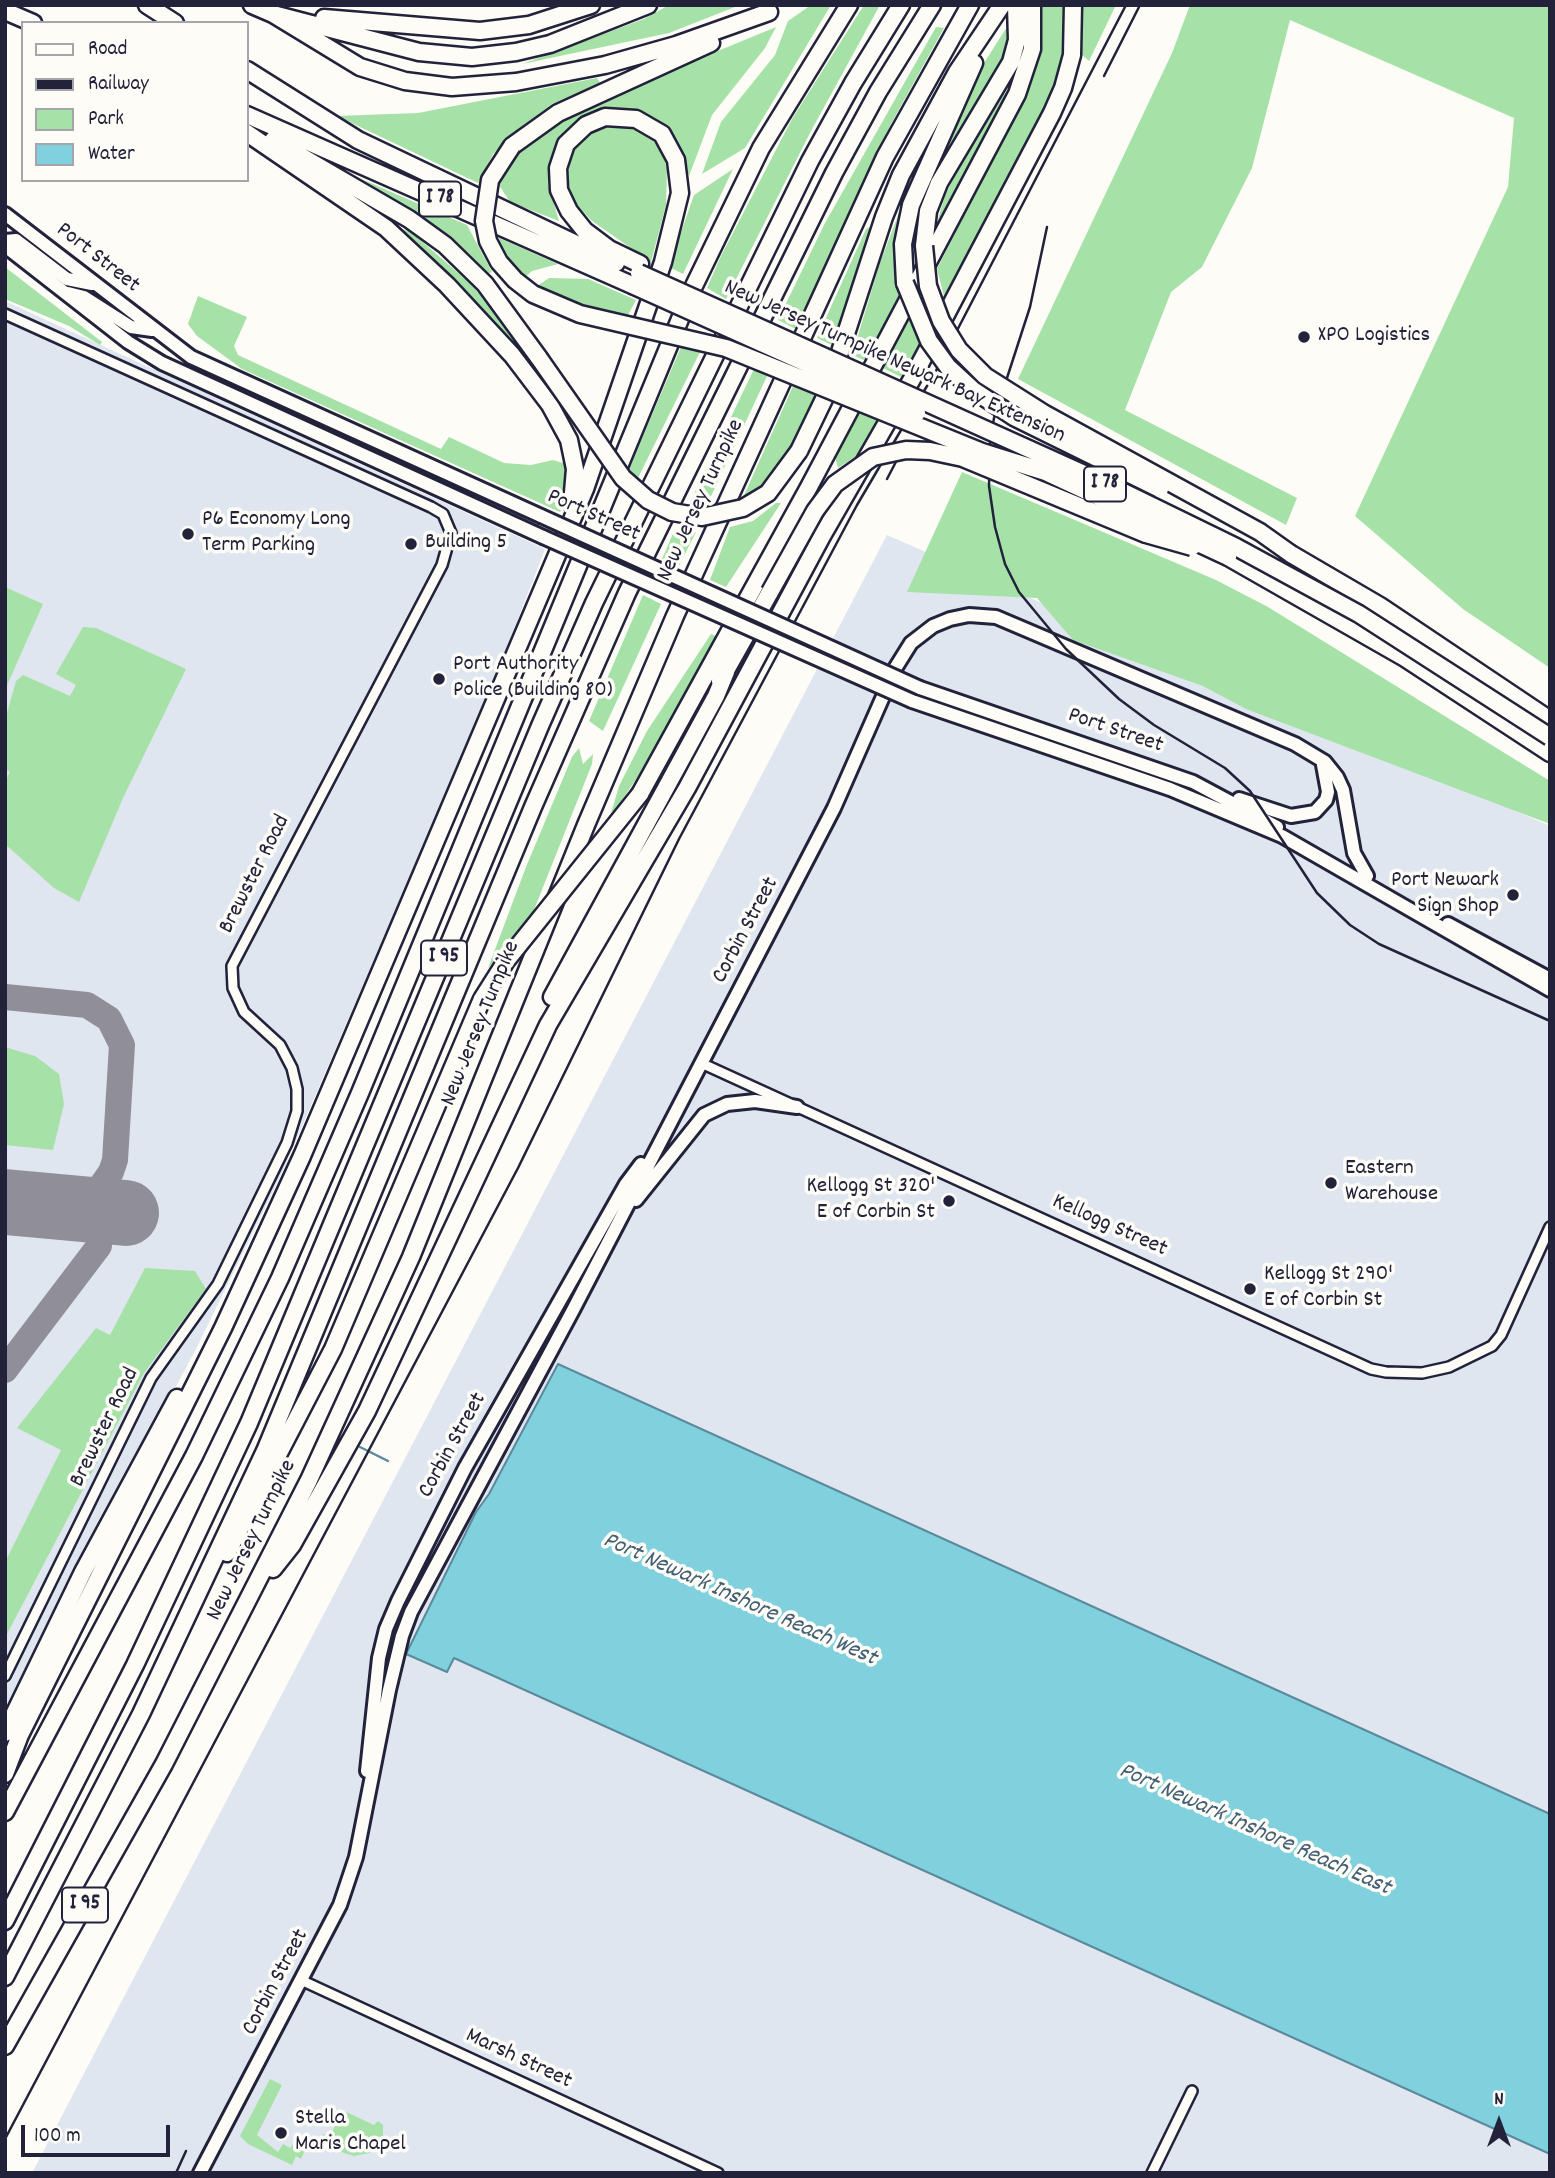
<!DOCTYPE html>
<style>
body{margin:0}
#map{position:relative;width:1555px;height:2178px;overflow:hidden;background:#fdfcf7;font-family:Dekko,sans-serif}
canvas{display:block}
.frame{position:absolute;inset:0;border:7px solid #22223b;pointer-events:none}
.legend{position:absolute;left:21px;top:21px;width:228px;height:161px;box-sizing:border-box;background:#fdfcf7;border:2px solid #a5a5ac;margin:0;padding:9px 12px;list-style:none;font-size:21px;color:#22223b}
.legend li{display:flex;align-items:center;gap:14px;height:35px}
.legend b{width:35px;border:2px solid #a5a5ac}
.north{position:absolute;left:1464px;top:2087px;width:70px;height:70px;-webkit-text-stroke:5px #fdfcf7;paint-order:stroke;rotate:0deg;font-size:19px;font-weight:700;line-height:28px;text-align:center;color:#22223b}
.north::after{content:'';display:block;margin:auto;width:24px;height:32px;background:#22223b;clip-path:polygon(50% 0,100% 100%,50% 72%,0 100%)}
.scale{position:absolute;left:21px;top:2125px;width:149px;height:32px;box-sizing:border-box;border:4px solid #22223b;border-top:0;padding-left:9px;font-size:21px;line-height:24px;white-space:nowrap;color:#22223b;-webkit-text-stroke:5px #fdfcf7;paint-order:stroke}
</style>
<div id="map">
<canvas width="1555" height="2178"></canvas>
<div class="frame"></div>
<ul class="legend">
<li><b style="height:9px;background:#fdfcf7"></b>Road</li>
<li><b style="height:9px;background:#22223b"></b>Railway</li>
<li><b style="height:19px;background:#a6e1a7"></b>Park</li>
<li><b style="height:19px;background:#80d0dd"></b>Water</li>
</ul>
<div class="north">N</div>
<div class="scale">100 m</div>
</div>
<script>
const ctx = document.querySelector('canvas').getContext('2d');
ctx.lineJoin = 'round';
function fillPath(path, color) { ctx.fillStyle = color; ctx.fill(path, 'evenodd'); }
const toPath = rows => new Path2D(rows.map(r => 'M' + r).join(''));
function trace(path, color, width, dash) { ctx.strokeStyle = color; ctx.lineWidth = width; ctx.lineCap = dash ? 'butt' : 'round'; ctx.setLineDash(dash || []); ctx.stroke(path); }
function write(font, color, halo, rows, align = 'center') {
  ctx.font = font + ' Dekko,sans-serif'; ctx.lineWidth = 7; ctx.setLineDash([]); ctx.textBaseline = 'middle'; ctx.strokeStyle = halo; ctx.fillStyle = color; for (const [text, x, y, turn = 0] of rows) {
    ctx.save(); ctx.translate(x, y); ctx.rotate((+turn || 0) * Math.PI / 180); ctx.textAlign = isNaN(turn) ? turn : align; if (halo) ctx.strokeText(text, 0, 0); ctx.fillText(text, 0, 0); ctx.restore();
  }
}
fillPath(toPath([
 [5,301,545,549,492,686,281,1175,196,1349,33,1654,5,1712],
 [887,535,1550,826,1550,1814,1013,1572,489,1494,476,1512,458,1552,447,1671,453,1658,1550,2154,1550,2173,32,2173]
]), '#e0e6f0');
fillPath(toPath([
 [669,5,740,5,669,33,522,64,644,19],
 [811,5,831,5,745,148,702,174,721,122,775,55,788,21],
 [864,5,880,5,811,131,726,299,707,288,720,258,792,119],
 [1040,5,1066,5,1061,66,1044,109,945,300,937,269,1030,84,1038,54],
 [1080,5,1116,5,1089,61,1079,52],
 [1190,5,1550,5,1550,668,1463,609,1355,516,1508,187,1514,118,1290,20,1252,168,1202,267,1171,292,1125,410,1297,498,1286,525,1018,379,1172,53],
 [1012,19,1008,53,929,186,933,169,970,85],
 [776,27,765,48,712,115,689,176,682,157,633,112,616,109,594,114,570,128,555,145,548,183,559,221,510,202,499,185,512,159,533,138,556,124,679,67],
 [936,27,944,28,892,122,796,329,778,320,825,223],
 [597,78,600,83,552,104,525,124,493,154,478,183,337,116,418,113],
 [1010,92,971,163,937,223,945,195,958,169,1005,93],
 [606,125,637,128,651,138,662,152,667,169,666,205,651,262,592,221,577,205,567,187,569,160,575,147,595,130],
 [733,169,683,274,669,267,694,195],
 [350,174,467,225,492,272,487,274,442,233],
 [911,181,897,257,899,294,869,362,852,355,880,263],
 [872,226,834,346,817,338,866,229],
 [395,228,410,231,472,285,513,337,517,355],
 [499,238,558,264,532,271,523,279,501,252],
 [5,267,102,342,100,345,69,326,5,299],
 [549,278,588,279,636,300,627,317,571,305,537,286],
 [198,296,247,317,234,346,238,355,441,449,449,437,504,463,531,465,553,460,566,464,568,495,560,512,242,369,197,336,188,324],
 [909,317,923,345,905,379,883,368],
 [681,347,700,352,638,478,629,469],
 [754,369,768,374,705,509,687,509],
 [794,384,822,393,801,435,767,484,741,502],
 [859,411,882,419,864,451,838,468,835,457],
 [962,472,1216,580,1268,607,1550,781,1550,824,1246,709,1203,686,1073,640,1037,598,907,592],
 [776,503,781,503,726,587,710,580,730,527,753,521],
 [675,529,696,532,679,566,662,559],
 [5,587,43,604,5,690],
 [643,595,661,604,603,731,589,721],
 [83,627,96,628,186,669,123,798,79,902,54,888,5,844,5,782,10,772,5,769,5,720,16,681,23,675,70,696,76,685,56,674],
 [711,634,720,638,664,739,610,817,619,786,647,731],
 [579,748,583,764,593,754,592,764,530,920,488,968,526,867,572,757],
 [5,1047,35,1056,59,1074,64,1104,53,1150,5,1145],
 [145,1268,195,1271,206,1289,144,1373,5,1638,5,1562,61,1450,17,1428,96,1328,110,1335],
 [270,2079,282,2085,257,2135,278,2152,283,2144,290,2148,293,2144,305,2150,301,2159,296,2156,292,2165,248,2144,240,2136],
 [342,2110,374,2125,378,2121,383,2125,383,2140,369,2153,354,2156,344,2153,321,2139,323,2134,330,2137]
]), '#a6e1a7');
const water = toPath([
 [558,1364,1550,1814,1550,2154,454,1658,447,1672,406,1654,476,1512,489,1494,558,1364]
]);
fillPath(water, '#80d0dd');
trace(water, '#5a8a9c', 2);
trace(toPath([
 [360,1447,388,1461]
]), '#5a8a9c', 2.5);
trace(toPath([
 [5,997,87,1005,109,1019,122,1045,115,1160,111,1172,95,1195,84,1201,73,1205,42,1205],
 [5,1370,99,1246,97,1220,83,1209]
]), '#908f99', 26);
trace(toPath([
 [5,1202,126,1213]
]), '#908f99', 66);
const street = toPath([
 [5,314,431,507,443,514,451,533,442,565,232,966,233,988,244,1012,280,1045,292,1068,297,1089,297,1111,287,1143,218,1284,151,1378,5,1676],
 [701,1063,1371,1369,1386,1372,1422,1373,1449,1367,1492,1346,1501,1335,1550,1227],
 [303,1981,718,2173],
 [1152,2173,1192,2091]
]);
const secondary = toPath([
 [5,214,191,357,541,516],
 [5,241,16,240,67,279,92,284],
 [5,246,128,342,162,363,543,537],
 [68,293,84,297,131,327,152,330],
 [920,688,1193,782,1277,827],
 [912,701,1170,789,1282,836,1550,990],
 [1239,799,1291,816,1315,812,1326,800,1328,792,1323,765],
 [1448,924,1550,979],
 [636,1200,704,1115,727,1104,755,1101,797,1107],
 [367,1771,379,1658,386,1629,398,1601,465,1468,626,1184,641,1164],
 [200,2173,340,1905,356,1857,389,1690,402,1636,411,1612,573,1310,834,808,896,667,911,643,933,626,950,619,969,615,996,617,1295,744,1325,762,1337,777,1343,790,1354,853,1367,876]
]);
const highway = toPath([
 [147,5,175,23],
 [252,5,273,14,419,52,472,57,516,52,550,44,648,5],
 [5,11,33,23],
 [273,14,360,67,405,81,452,87,516,82,605,65,676,45,769,12],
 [324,18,480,31,529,25,591,5],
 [247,70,358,140,616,263],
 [247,115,632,285],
 [247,133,386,228,447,285,512,355,550,405,569,440,575,469,572,504],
 [273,140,409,219,445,245,485,284,539,358],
 [512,146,558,113,711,43],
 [924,246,928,211,939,183,1011,62,1017,40,1016,5],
 [905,283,903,244,911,205,974,63],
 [799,451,826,395,884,217,901,175,957,72,1002,5],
 [1291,554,1380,606,1550,720],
 [1228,557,1405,658,1550,753],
 [720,681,770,592],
 [640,794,809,487,1017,94,1032,49,1032,5],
 [552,997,716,696,726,672],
 [227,1553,333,1349,482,999],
 [273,1569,292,1545,367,1411,548,1025,687,788,822,536,912,379,1052,113,1063,88,1072,55,1073,5],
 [5,1733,83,1572,177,1398],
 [5,1774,20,1735,223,1328,302,1156,585,489,663,262,680,193,676,160,662,134,636,119,605,117,586,125,566,144,558,168,559,190,569,211,585,231,609,249,640,264],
 [5,1812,194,1456,280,1278,360,1093,692,290,761,148,849,5],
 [5,1921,135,1665,249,1423,540,726,594,603,810,161,853,83,901,5],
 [5,1977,141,1714,265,1451,533,807,627,593,834,173,878,92,932,5],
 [5,2046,164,1764,309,1480,411,1257,586,825,675,616,885,157,970,5]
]);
trace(street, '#22223b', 14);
trace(secondary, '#22223b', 18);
trace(highway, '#22223b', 21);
trace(street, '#fdfcf7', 9);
trace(secondary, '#fdfcf7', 12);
trace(highway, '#fdfcf7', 16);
trace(toPath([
 [1104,76,1140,5],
 [1047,227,1030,307,994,418,990,443,989,486,995,527,1005,564,1019,592,1066,649,1119,699,1154,725,1225,768,1250,791,1317,893,1350,925,1379,944,1550,1021],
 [887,479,900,454],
 [5,2139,518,1168,679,839,857,505,937,369,1126,5],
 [176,2173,186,2151]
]), '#22223b', 2.5);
const secondaryBridge = toPath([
 [541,516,920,688],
 [543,537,912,701]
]);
const highwayBridge = toPath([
 [512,146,490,180,484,221,488,241,499,262,515,280,533,294,580,314,726,348,982,452,1049,473],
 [924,246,928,286,941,321,959,350,985,376,1045,414,1260,532,1291,554],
 [639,273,1113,487,1236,547,1359,614,1550,737],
 [905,283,929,341,948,367,973,390,1014,417,1160,489],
 [632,285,917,413],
 [539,358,623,478,648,500,672,512,702,517,743,508,768,493,799,451],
 [1039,469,1228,557],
 [770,592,815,511,835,484,873,457,906,450,930,451,963,458,1146,534,1192,547],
 [482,999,506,961,640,794]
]);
trace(secondaryBridge, '#22223b', 18, []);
trace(highwayBridge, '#22223b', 21, []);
trace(secondaryBridge, '#fdfcf7', 12);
trace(highwayBridge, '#fdfcf7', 16);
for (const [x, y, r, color] of [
 [1304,337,7,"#22223b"],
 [188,534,7,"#22223b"],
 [411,544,7,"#22223b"],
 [439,679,7,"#22223b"],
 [1513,895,7,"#22223b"],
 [1331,1183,7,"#22223b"],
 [949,1201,7,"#22223b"],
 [1250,1289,7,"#22223b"],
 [281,2133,7,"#22223b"]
]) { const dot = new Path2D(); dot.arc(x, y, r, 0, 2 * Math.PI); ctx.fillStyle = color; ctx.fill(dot); trace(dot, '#fdfcf7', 2.5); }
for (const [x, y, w] of [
 [440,199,42],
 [1105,484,42],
 [444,958,46],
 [85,1905,46]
]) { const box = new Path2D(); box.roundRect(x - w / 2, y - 17.5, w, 35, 5); ctx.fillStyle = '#fdfcf7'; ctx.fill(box); trace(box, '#22223b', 2); }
write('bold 21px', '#22223b', null, [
 ["I 78",440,199],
 ["I 78",1105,484],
 ["I 95",444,958],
 ["I 95",85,1905]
]);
write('23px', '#22223b', '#fdfcf7', [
 ["Port Street",97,259,38],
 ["New Jersey Turnpike Newark Bay Extension",894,363,24],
 ["New Jersey Turnpike",702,501,-65],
 ["Port Street",593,517,24],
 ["Port Street",1115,732,19],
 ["Brewster Road",256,875,-63],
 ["Corbin Street",747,931,-62],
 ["New Jersey Turnpike",482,1024,-68],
 ["Kellogg Street",1109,1227,24],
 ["Brewster Road",106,1428,-64],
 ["Corbin Street",454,1446,-61],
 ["New Jersey Turnpike",253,1541,-64],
 ["Corbin Street",277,1983,-62],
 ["Marsh Street",518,2060,25]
]);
write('23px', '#22223b', '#fdfcf7', [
 ["XPO Logistics",1318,337],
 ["P6 Economy Long",202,521],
 ["Term Parking",202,547],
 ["Building 5",425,544],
 ["Port Authority",453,666],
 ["Police (Building 80)",453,692],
 ["Port Newark",1499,882,"right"],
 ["Sign Shop",1499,908,"right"],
 ["Eastern",1345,1170],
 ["Warehouse",1345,1196],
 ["Kellogg St 320'",935,1188,"right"],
 ["E of Corbin St",935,1214,"right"],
 ["Kellogg St 290'",1264,1276],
 ["E of Corbin St",1264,1302],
 ["Stella",295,2120],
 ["Maris Chapel",295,2146]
], 'left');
write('italic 24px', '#435f74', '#fdfcf7', [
 ["Port Newark Inshore Reach West",739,1601,24],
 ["Port Newark Inshore Reach East",1254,1831,24]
]);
</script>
